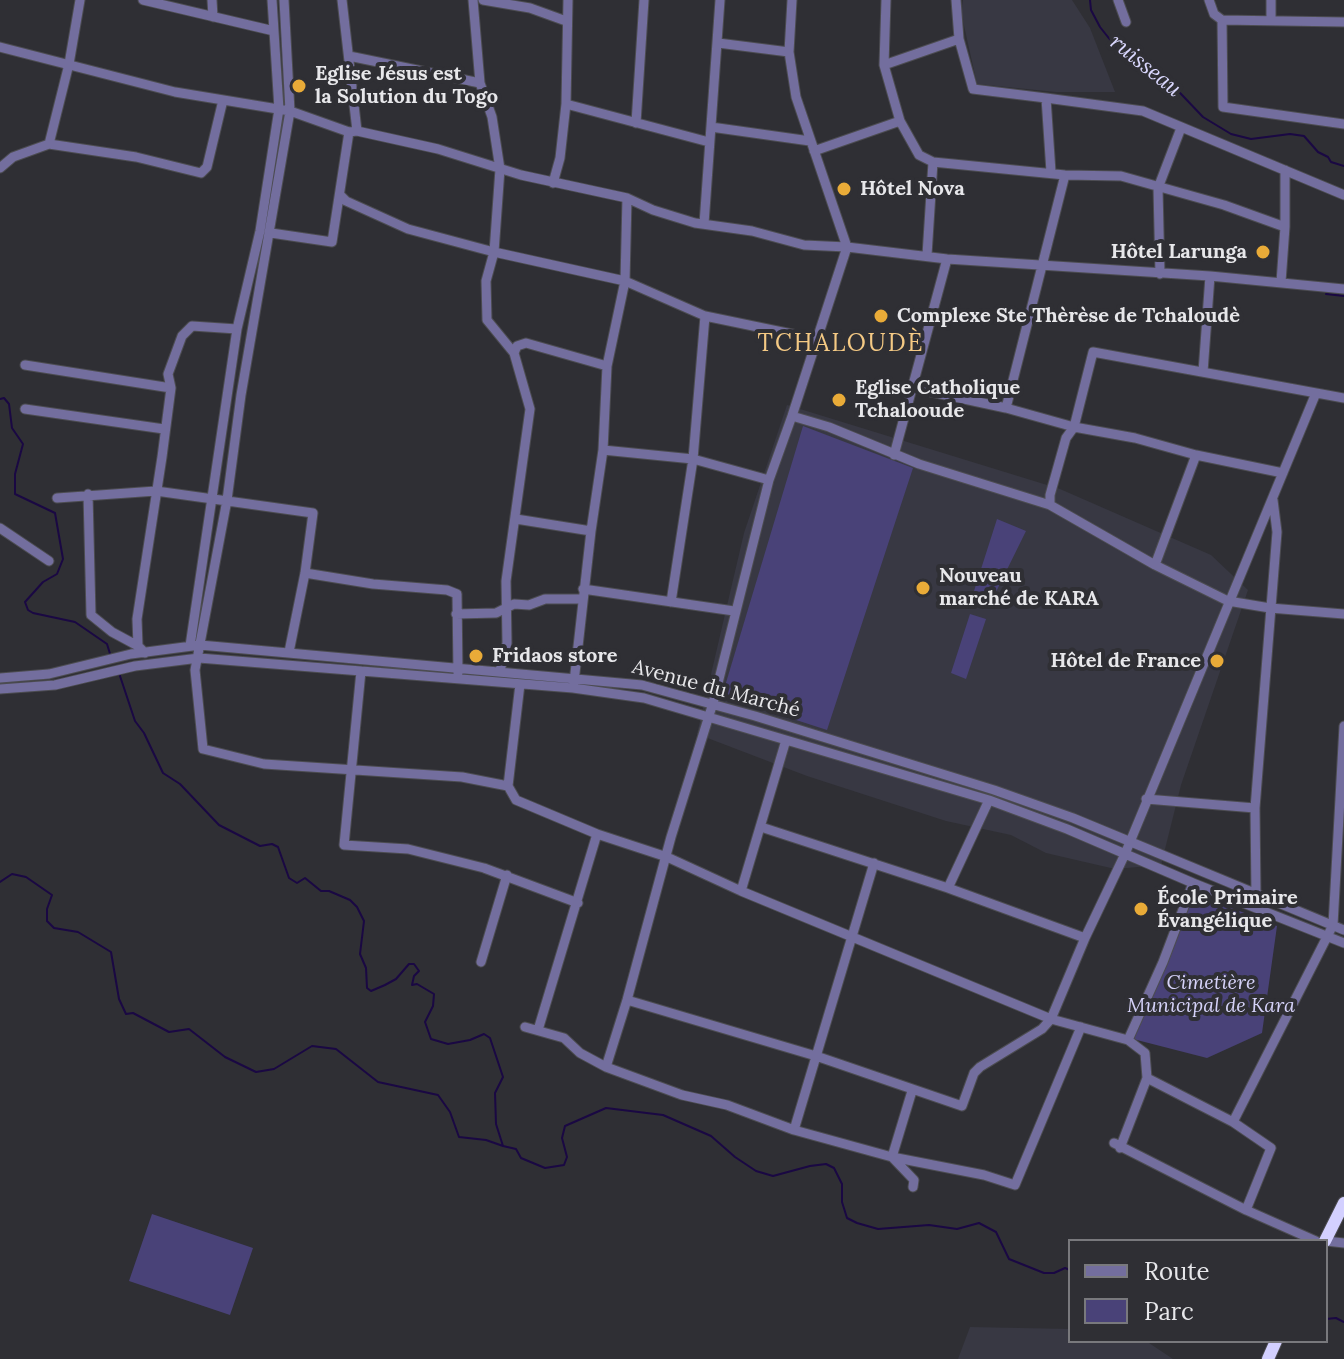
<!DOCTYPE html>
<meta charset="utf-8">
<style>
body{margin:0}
#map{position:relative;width:1344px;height:1359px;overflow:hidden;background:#2f2f34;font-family:Lora,serif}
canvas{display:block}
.legend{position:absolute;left:1068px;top:1239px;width:260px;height:104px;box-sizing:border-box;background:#2f2f34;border:2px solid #79797d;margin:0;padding:10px 14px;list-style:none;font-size:24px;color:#e7e7ea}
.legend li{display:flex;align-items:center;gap:16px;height:40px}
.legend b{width:40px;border:2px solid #79797d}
</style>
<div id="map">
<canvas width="1344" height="1359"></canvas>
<ul class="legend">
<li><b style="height:10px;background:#736e9e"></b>Route</li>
<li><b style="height:22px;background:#494278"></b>Parc</li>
</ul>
</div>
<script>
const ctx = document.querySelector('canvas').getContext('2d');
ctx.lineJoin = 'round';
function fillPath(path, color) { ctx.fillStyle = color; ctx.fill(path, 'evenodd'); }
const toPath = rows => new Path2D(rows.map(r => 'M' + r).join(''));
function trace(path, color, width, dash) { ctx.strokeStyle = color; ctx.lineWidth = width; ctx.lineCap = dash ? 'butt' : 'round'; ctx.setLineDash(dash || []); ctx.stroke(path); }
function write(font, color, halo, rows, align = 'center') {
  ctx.font = font + ' Lora,serif'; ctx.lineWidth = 8; ctx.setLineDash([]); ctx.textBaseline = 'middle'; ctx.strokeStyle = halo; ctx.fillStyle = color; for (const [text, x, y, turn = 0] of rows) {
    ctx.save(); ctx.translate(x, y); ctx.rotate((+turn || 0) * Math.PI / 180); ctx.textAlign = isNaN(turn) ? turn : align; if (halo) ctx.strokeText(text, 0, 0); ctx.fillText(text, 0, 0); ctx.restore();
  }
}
fillPath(toPath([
 [963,0,1072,0,1090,28,1115,92,1056,92,977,84,961,12],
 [787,405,1060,489,1211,555,1248,590,1181,785,1161,865,1115,869,1046,853,1011,835,946,821,807,776,697,734,744,533],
 [970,1327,1070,1329,1070,1341,1146,1341,1173,1359,958,1359]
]), '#383843');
fillPath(toPath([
 [803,426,913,468,827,730,722,696],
 [997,519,1026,531,993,598,974,591],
 [970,614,986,619,966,679,951,673],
 [1192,892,1277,926,1262,1033,1207,1058,1133,1039],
 [152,1214,253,1248,230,1315,129,1281]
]), '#494278');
trace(toPath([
 [1090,0,1091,10,1100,27,1119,51,1125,57,1162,74,1203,117,1231,134,1251,139,1290,134,1304,136,1318,152,1328,157,1331,162,1344,166],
 [1326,294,1344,296],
 [0,399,4,398,9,404,12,428,23,444,15,474,15,494,55,513,63,559,57,574,43,582,25,602,28,610,33,613,75,622,107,644,111,657],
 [119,673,135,721,144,733,163,773,180,784,219,825,260,846,272,844,278,847,289,878,297,883,305,878,321,891,329,891,350,900,357,907,364,921,360,954,366,968,367,988,371,991,385,985,396,979,409,964,414,964,419,971,414,976,412,985,417,984,434,994,433,1006,425,1022,431,1039,448,1044,470,1040,484,1034,490,1038,503,1077,495,1093,496,1124,503,1146,516,1149,521,1158,545,1168,564,1165,567,1157,562,1138,565,1126,606,1108,663,1115,711,1136,735,1157,756,1171,773,1176,810,1166,826,1164,834,1168,842,1184,842,1202,847,1218,857,1223,878,1229,929,1225,957,1229,979,1223,996,1232,1009,1259,1044,1273,1054,1273,1065,1268,1070,1270],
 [0,882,12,874,26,877,52,895,47,909,47,921,54,928,78,932,111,952,119,999,126,1014,133,1013,169,1032,189,1029,225,1057,256,1072,274,1069,312,1046,336,1049,378,1082,438,1095,450,1112,459,1137,486,1140,503,1146],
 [1326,1319,1336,1318,1344,1322],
 [1298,1341,1302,1341]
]), '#1a0843', 2);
const minor = toPath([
 [143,0,274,31],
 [212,0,213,17],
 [284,0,290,111,241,395,227,500,195,670,203,749,264,764,462,777,508,786],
 [342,0,357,131],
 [473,0,480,83,492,117,500,169,494,252,486,281,487,320,514,353],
 [483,0,530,8,566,21],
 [792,0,789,52,796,97,847,247,947,259,1210,276,1344,289],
 [886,0,884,65,900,121,919,155,933,162,1065,175,1121,176,1224,205,1285,227],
 [956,0,959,39],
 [1118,0,1126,22],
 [1209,0,1214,14,1222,20,1344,22],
 [1271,0,1271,20],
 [1222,20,1223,107,1344,124],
 [718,43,789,52],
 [0,47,175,92,290,111,349,132,357,131,438,149,521,175,627,198,653,210,695,223,752,231,804,245,847,247,792,416,769,480,713,703,671,837,627,1000,606,1067],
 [349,56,480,83],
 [884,65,959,39,973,89,1046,98,1051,172],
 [1046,98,1143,111,1344,195],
 [566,104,568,0],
 [636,123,644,0],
 [711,127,810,141],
 [49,144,69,64,80,0],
 [814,151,900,121],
 [0,168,13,157,49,144,136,157,201,173,207,167,223,100],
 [1065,175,1006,408,1074,427,1093,352,1344,398],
 [553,183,560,158,566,104,709,142],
 [340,195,346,201,408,229,494,252,625,281,607,366,603,450,591,531,574,682],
 [627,198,625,281,705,316,816,339],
 [704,224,720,0],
 [271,233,332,242,349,132],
 [927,255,933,162],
 [1160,274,1158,188,1181,128],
 [1281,282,1285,227,1285,170],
 [25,365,171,388],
 [1203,372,1210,276],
 [913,388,1006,408],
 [25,409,164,429],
 [792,416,829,427,919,464,1050,505,1155,565,1228,601,1270,608,1344,614],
 [603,450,693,459,769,480],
 [894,455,947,259],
 [1196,455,1283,473],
 [88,494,91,615,112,632,138,646],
 [57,498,156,491,313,513,305,573,289,652],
 [1050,505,1050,495,1066,438,1074,427,1135,438,1196,455,1155,565],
 [516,519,591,531],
 [0,528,49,561],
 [305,573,373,584,447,590,457,594,458,673],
 [583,589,734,611],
 [671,602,693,459,705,316],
 [456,614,496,613,514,604,529,605,545,599,582,599],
 [190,646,237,329,260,231,279,109,272,0],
 [145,653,138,646,137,619,162,457,171,388,168,374,182,336,192,326,237,329],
 [361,671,344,845,408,849,484,868,578,903],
 [500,671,507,643,506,581,530,409,514,353,517,346,526,343,607,366],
 [0,678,49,674,131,654,200,645,642,685,755,716,994,790,1073,818,1344,930],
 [520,684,508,786,516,800,597,834,667,857,741,891,1051,1019,1128,1040],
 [0,689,55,685,135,666,199,658,573,688,644,698,989,800,1067,829,1193,883,1344,943],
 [1146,799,1255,808],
 [761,827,948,888,1085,938],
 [948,888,989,800],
 [741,891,786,740],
 [1256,894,1255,808,1277,532,1273,500],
 [481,962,507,875],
 [627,1000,816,1056,962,1106,974,1073,980,1067,1042,1029,1051,1019,1085,938,1125,854,1316,393],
 [525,1027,564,1038,580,1053,606,1067,682,1095,727,1105,794,1130,892,1157,984,1175,1015,1185,1081,1027],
 [538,1030,597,834],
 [1147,1078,1233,1122,1271,1148,1246,1210],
 [912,1091,892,1157,914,1180,913,1187],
 [1233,1122,1333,925,1344,726],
 [794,1130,874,863],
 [1114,1143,1246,1210,1316,1241],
 [1120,1148,1147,1078,1145,1053,1128,1040,1163,962,1193,883],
 [1326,1241,1344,1243]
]);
const highway = toPath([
 [1325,1241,1344,1203],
 [1268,1359,1276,1341]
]);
trace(minor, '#4c4c51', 11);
trace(highway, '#4c4c51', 14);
trace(minor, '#736e9e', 9);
trace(highway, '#d3d0ff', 12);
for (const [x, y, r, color] of [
 [299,86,8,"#e9ab38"],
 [844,189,8,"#e9ab38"],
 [1263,252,8,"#e9ab38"],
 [881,316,8,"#e9ab38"],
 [839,400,8,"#e9ab38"],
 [923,588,8,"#e9ab38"],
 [476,656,8,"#e9ab38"],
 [1217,661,8,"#e9ab38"],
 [1141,909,8,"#e9ab38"]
]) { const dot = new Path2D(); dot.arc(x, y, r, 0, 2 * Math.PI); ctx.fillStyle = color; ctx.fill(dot); trace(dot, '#2f2f34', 3); }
write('bold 20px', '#e7e7ea', '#2f2f34', [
 ["Eglise Jésus est",315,74],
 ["la Solution du Togo",315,97],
 ["Hôtel Nova",860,189],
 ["Hôtel Larunga",1247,252,"right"],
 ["Complexe Ste Thèrèse de Tchaloudè",897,316],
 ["Eglise Catholique",855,388],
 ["Tchalooude",855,411],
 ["Nouveau",939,576],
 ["marché de KARA",939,599],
 ["Fridaos store",492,656],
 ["Hôtel de France",1201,661,"right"],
 ["École Primaire",1157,898],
 ["Évangélique",1157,921]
], 'left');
write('20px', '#e7e7ea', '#2f2f34', [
 ["Avenue du Marché",716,689,15]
]);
write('italic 20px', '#d5d2f8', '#2f2f34', [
 ["Cimetière",1211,983],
 ["Municipal de Kara",1211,1006]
]);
write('italic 22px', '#dad8fe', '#2f2f34', [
 ["ruisseau",1145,66,39]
]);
ctx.letterSpacing = '2px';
write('24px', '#f4c984', '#2f2f34', [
 ["TCHALOUDÈ",841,344]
]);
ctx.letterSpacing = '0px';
</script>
